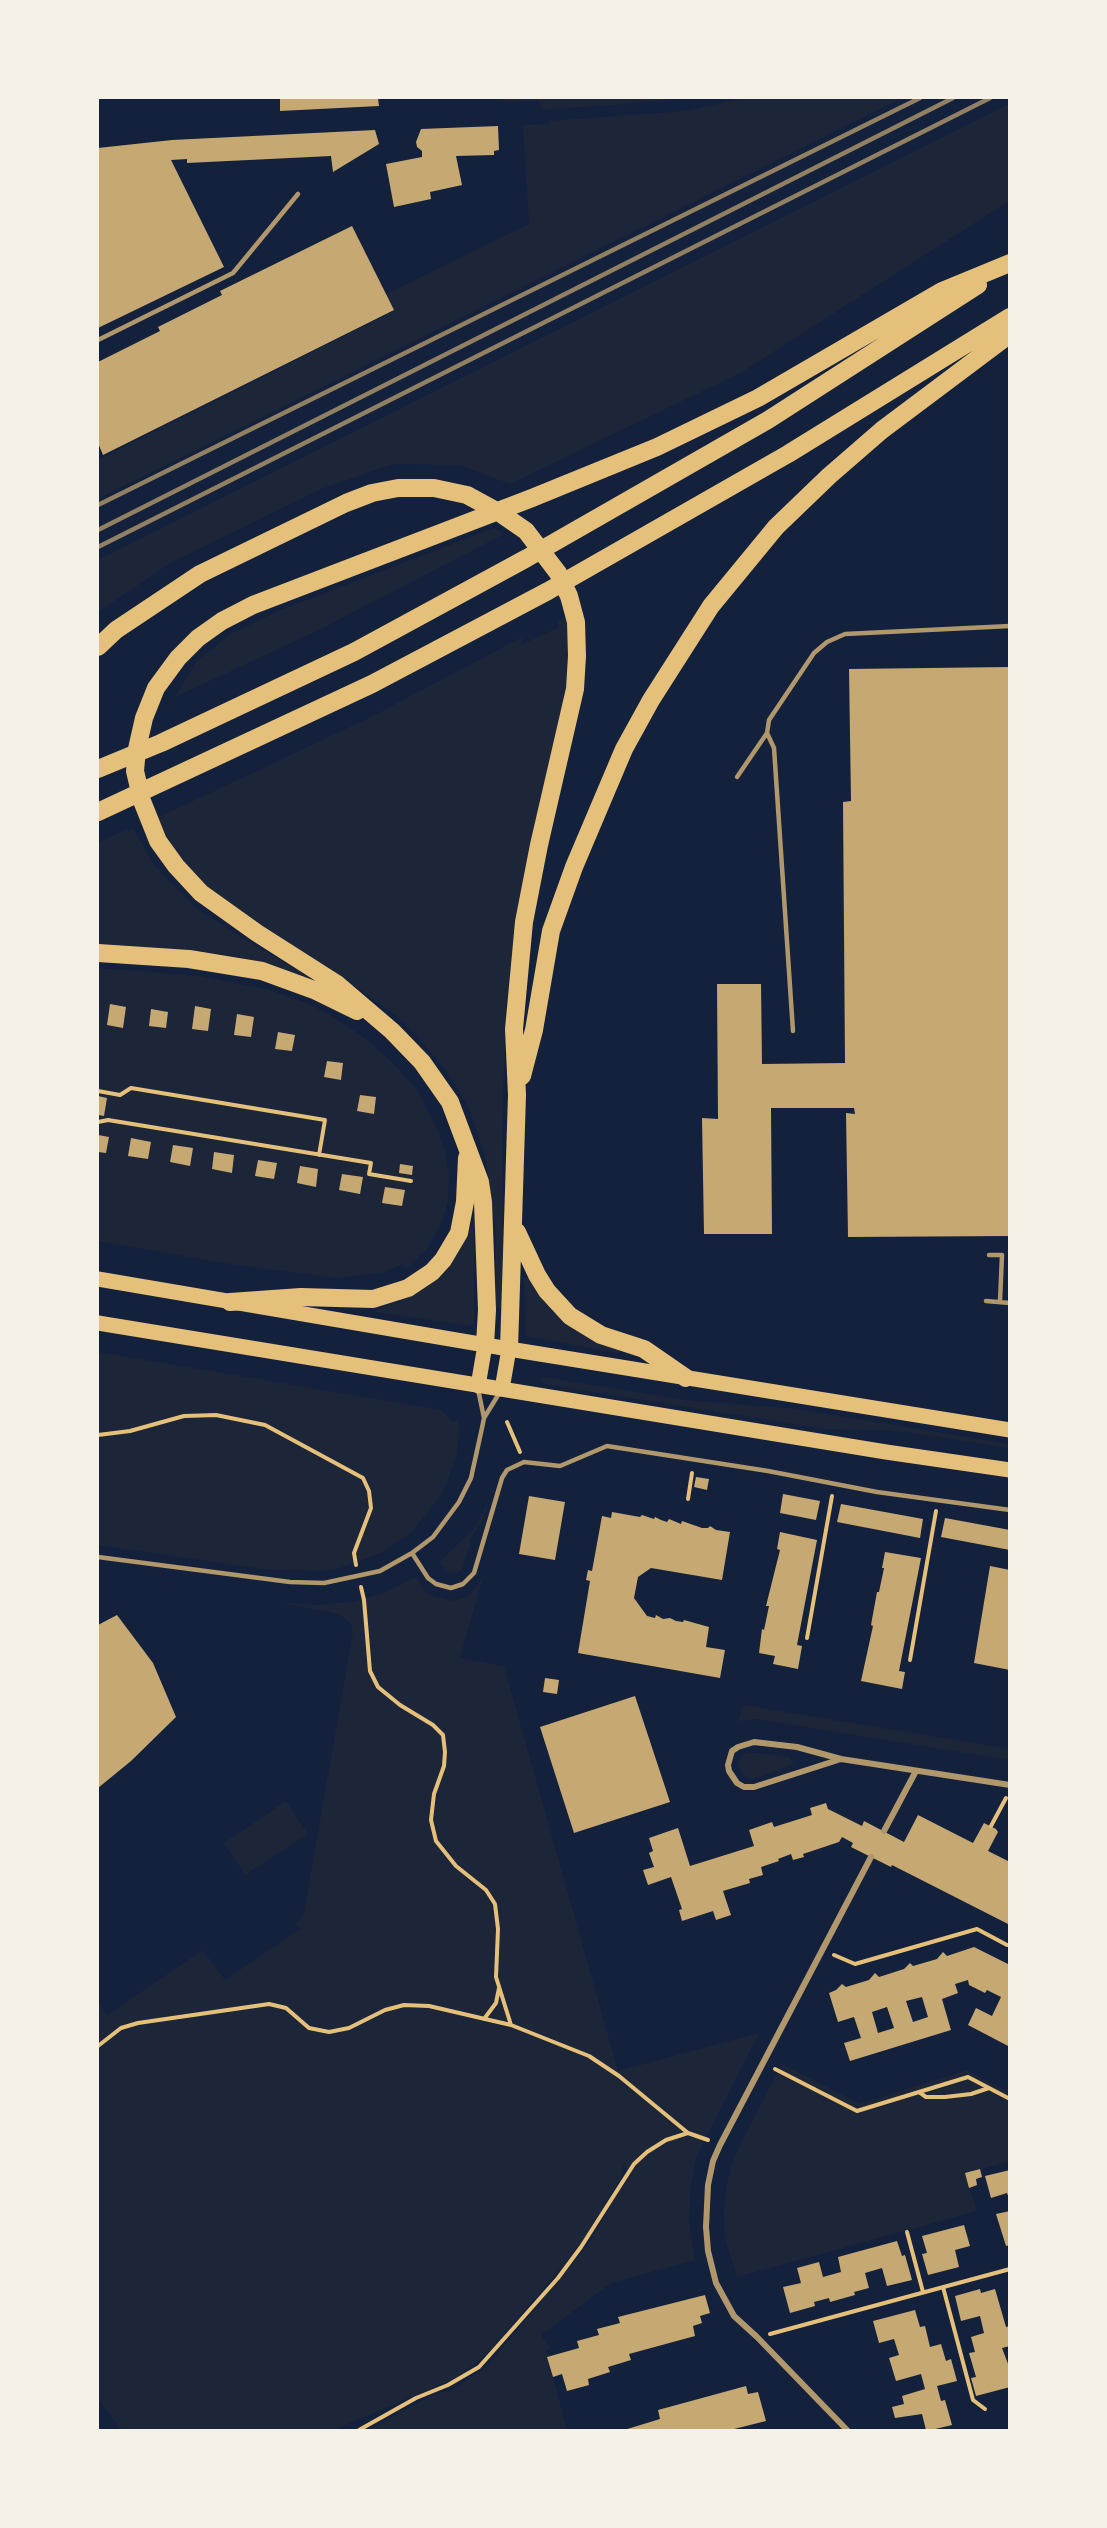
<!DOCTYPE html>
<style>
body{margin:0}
#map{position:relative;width:1107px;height:2528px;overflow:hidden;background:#14213d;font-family:Rubik,sans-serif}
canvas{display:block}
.frame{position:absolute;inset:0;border:99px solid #f6f1e7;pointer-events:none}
</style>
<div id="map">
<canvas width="1107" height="2528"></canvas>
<div class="frame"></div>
</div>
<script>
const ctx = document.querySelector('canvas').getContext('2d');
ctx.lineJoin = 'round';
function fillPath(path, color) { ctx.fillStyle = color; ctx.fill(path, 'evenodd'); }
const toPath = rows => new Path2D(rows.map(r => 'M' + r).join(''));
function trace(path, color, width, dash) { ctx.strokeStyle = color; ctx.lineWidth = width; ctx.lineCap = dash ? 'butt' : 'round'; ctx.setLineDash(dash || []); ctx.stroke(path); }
fillPath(toPath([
 [502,98,679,98,616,105,542,109,538,100,504,102],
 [745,98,902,98,98,499,98,460,394,311,386,294,529,224,523,125,550,124,549,121,686,111],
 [1009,104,1009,201,742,372,510,484,460,465,393,464,321,489,169,564,98,612,98,560],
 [494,528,504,534,317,631,175,697,197,661,231,634,278,611],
 [567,616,569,671,563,711,514,936,506,1003,502,1133,505,1309,496,1307,496,1235,486,1159,468,1106,447,1071,408,1027,390,1011,328,967,268,932,211,891,187,867,172,847,157,818,371,717,522,637,521,645,559,627,558,621],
 [127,829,128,832,133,829,155,866,196,908,244,939,313,979,265,964,228,955,177,949,98,945,98,843],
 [98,968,201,976,270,990,304,1002,329,1014,366,1039,392,1062,417,1090,438,1131,445,1151,449,1173,448,1201,442,1221,427,1249,406,1269,403,1264,385,1272,337,1278,230,1264,98,1241],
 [474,1221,474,1324,470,1326,376,1312,377,1308,401,1301,419,1291,463,1243],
 [527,1277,535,1288,618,1348,618,1353,526,1336,524,1278],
 [98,1352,442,1410,451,1421,457,1421,460,1428,457,1453,446,1485,438,1499,412,1532,381,1553,340,1568,322,1571,262,1569,98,1545],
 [544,1377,684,1400,797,1409,1009,1444,1009,1448,899,1431,826,1429,544,1384,541,1381],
 [488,1504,484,1517,472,1537,462,1570,456,1573,449,1572,439,1562,472,1531],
 [416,1577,424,1590,432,1596,453,1601,469,1596,483,1577,460,1658,504,1666,618,2071,759,2033,697,2156,690,2189,689,2224,695,2260,611,2283,541,2335,550,2348,546,2351,567,2430,368,2430,432,2395,453,2390,488,2365,587,2246,619,2191,632,2174,623,2165,621,2177,590,2231,568,2260,487,2354,458,2377,334,2430,122,2430,98,2399,98,2002,107,2015,203,1950,225,1980,300,1929,296,1922,303,1918,353,1632,351,1624,339,1614,277,1602,316,1605,352,1602,384,1593],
 [743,1705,1009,1749,1009,1760,757,1719,738,1721],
 [748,1752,790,1757,794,1764,754,1779,749,1778,742,1774,738,1763,742,1755],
 [286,1801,308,1834,245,1875,224,1843],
 [782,2064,860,2104,967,2070,1009,2092,1009,2161,965,2174,977,2211,737,2277,725,2238,724,2213,726,2187,732,2164,741,2143]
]), '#1d2539');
fillPath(toPath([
 [280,98,378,98,379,106,280,111],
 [498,126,499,150,494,151,494,155,456,156,462,185,430,192,431,199,394,207,386,164,422,157,422,151,417,147,416,142,421,129],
 [375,130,379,144,333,172,331,156,187,163,187,159,171,160,224,267,98,328,98,148,172,140],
 [352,226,394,310,103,455,98,443,98,362,160,331,158,327,222,295,220,291],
 [1010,667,1010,1236,848,1237,846,1113,855,1114,854,1108,771,1108,772,1234,704,1234,702,1118,718,1119,717,984,761,984,762,1064,845,1063,843,802,851,801,849,669],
 [110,1004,126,1007,123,1028,107,1025],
 [195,1006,211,1009,208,1031,192,1029],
 [151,1009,168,1012,166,1028,149,1026],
 [237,1014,254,1017,251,1037,234,1035],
 [278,1032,295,1035,292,1051,275,1049],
 [327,1061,343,1063,341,1080,324,1077],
 [360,1095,376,1097,374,1114,357,1111],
 [98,1096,107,1098,104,1116,98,1115],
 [98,1135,109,1137,106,1153,98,1152],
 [131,1138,151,1142,148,1159,128,1156],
 [173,1145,193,1148,190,1166,170,1162],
 [214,1152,234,1155,232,1173,212,1169],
 [258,1160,277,1163,274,1179,255,1176],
 [400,1164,413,1166,412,1175,399,1173],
 [300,1166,318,1169,316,1187,297,1183],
 [342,1174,363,1177,360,1194,339,1190],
 [385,1187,405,1190,402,1206,382,1203],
 [696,1477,709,1479,707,1490,694,1487],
 [783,1494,820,1501,816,1520,780,1513],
 [529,1496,565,1502,555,1560,519,1554],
 [841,1504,923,1519,920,1538,837,1522],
 [612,1512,640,1517,642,1515,654,1519,655,1517,661,1520,667,1522,669,1519,681,1524,682,1521,702,1528,708,1528,710,1526,716,1530,730,1532,722,1580,651,1568,638,1577,634,1598,647,1616,655,1618,656,1615,663,1619,670,1618,676,1621,683,1622,684,1620,709,1627,706,1647,725,1650,720,1678,578,1653,590,1581,586,1580,588,1570,592,1571,602,1516,611,1518],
 [945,1518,1010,1530,1010,1550,941,1537],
 [780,1532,817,1540,797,1645,802,1646,798,1669,773,1664,775,1656,759,1653,762,1629,764,1630,769,1606,766,1606,780,1550,777,1549],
 [885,1552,921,1558,899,1671,905,1672,902,1689,861,1681,873,1626,871,1625,877,1592,879,1592,884,1568,882,1568],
 [990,1566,1010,1570,1010,1670,974,1663],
 [117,1615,153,1663,176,1717,131,1761,98,1788,98,1625],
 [545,1678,559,1680,557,1694,543,1692],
 [635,1696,670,1802,574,1833,540,1727],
 [826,1803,828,1809,862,1826,864,1821,904,1842,918,1815,973,1843,984,1823,996,1829,998,1832,988,1851,1010,1862,1010,1925,892,1865,891,1867,851,1847,853,1843,842,1837,839,1842,803,1854,804,1857,793,1860,791,1854,778,1859,779,1861,761,1867,763,1875,749,1879,750,1883,723,1891,731,1915,716,1920,713,1911,682,1921,679,1910,682,1909,671,1877,648,1885,643,1870,654,1867,649,1853,653,1851,649,1838,678,1828,690,1866,754,1846,749,1830,772,1822,774,1827,812,1815,810,1808],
 [974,1947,1010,1965,1010,2047,968,2025,976,2008,992,2016,1001,1997,987,1990,985,1993,969,1985,968,1980,955,1984,958,1993,942,1999,951,2030,850,2061,844,2043,861,2038,854,2017,838,2022,829,1993,836,1990,842,1984,846,1987,869,1980,875,1973,879,1977,904,1969,910,1963,913,1966,937,1959,943,1952,947,1956],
 [922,1997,928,2017,913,2022,906,2001],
 [887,2007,894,2028,878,2033,872,2012],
 [980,2169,982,2177,976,2179,977,2185,969,2188,965,2173],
 [1010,2170,1010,2201,1007,2193,991,2198,985,2176],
 [1010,2211,1010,2245,1006,2246,996,2214],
 [964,2225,970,2246,955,2250,959,2267,928,2275,922,2254,927,2253,922,2236],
 [897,2241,902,2256,905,2255,912,2280,887,2286,882,2268,865,2273,869,2288,854,2292,855,2295,830,2302,829,2298,814,2302,815,2306,790,2313,783,2287,801,2283,797,2268,819,2262,823,2277,841,2272,838,2257],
 [980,2289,981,2293,995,2289,1006,2327,1010,2326,1010,2346,1002,2348,1010,2369,1010,2387,976,2396,971,2378,976,2377,969,2353,975,2352,971,2337,984,2333,980,2316,961,2321,955,2296],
 [705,2295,710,2313,700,2316,702,2323,693,2326,695,2336,629,2354,631,2360,608,2367,610,2372,588,2379,589,2385,567,2391,562,2374,553,2377,547,2357,579,2348,577,2341,599,2335,597,2329,620,2323,618,2317],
 [915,2310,920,2327,925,2326,930,2347,941,2344,946,2361,951,2359,957,2381,937,2386,941,2401,945,2400,952,2425,931,2430,926,2430,922,2414,895,2418,892,2407,904,2404,902,2396,925,2389,921,2374,896,2381,889,2358,899,2355,894,2339,879,2343,873,2321],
 [746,2386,748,2394,758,2392,766,2421,730,2430,624,2430,660,2419,658,2410]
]), '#c6a872');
trace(toPath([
 [98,1091,120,1095,131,1088,325,1120,319,1155],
 [98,1122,108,1120,371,1163,369,1174,411,1181],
 [507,1422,520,1452],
 [98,1435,130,1431,184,1416,216,1415,265,1425,363,1478,369,1491,371,1508,354,1553,356,1565],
 [688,1499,692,1473],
 [361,1587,364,1600,370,1671,378,1687,400,1705,433,1725,443,1735,445,1752,444,1766,434,1794,431,1820,436,1841,456,1866,486,1890,495,1904,498,1929,496,1977,511,2025],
 [807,1638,832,1496],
 [910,1660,936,1511],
 [991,1826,1006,1798],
 [834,1955,855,1964,977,1929,1007,1945],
 [484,2019,496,2003,499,1988],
 [98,2046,121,2028,138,2023,269,2004,286,2008,309,2028,329,2032,349,2028,385,2010,404,2005,429,2006,511,2025,589,2056,619,2076,688,2133],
 [775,2069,857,2111,968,2077,1010,2099],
 [919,2092,926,2097,945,2097,971,2094,989,2088],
 [907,2232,923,2292],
 [943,2287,973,2400,985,2409],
 [770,2334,1010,2269],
 [359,2430,416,2398,448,2385,479,2367,558,2278,581,2247,634,2164,647,2152,666,2140,688,2133,708,2140]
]), '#e5c07b', 4);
trace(toPath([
 [98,340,233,273,298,194],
 [767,733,774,748,793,1031],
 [737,777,767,733,769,720,814,653,827,642,845,634,1010,626],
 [989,1255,1002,1255,1000,1301],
 [986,1301,1010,1303],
 [484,1418,500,1392],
 [412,1553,428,1578,436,1584,451,1588,463,1584,474,1573,502,1478,507,1470,524,1462,560,1466,607,1446,768,1471,877,1492,1010,1510],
 [98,1557,290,1582,324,1583,380,1571,412,1553,433,1537,459,1502,471,1478,482,1428,484,1418,478,1389]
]), '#b1986c', 4.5);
trace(toPath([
 [841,1759,754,1787,744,1787,737,1783,729,1771,728,1765,732,1751,738,1747,754,1742,797,1747,841,1759,1010,1785],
 [884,1831,916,1771],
 [847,2430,757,2337,734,2316,716,2283,708,2251,706,2227,708,2185,713,2161,720,2145,871,1857]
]), '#b1986c', 6);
trace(toPath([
 [98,1279,509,1349,1010,1430],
 [98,1323,886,1452,1010,1470],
 [478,1386,485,1345],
 [502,1389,509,1349]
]), '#e5c07b', 15);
trace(toPath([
 [98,647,116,630,200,574,346,503,372,493,398,488,434,488,467,495,500,513,526,531,558,573,569,596,576,622,577,656,575,689,539,845,524,922,514,1029,517,1095,509,1349],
 [98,769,161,743,354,652,527,558,768,420,978,285],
 [98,812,372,684,548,591,788,454,1010,317],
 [98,953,189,959,262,971,314,990,357,1011],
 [522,1076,534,1030,551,931,574,867,624,749,651,700,711,606,776,527,829,476,882,430,1010,334],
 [517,1232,537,1275,547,1291,570,1316,601,1335,644,1349,686,1378],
 [230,1302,301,1297,373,1299,408,1288,432,1272,443,1260,459,1233,465,1202,467,1158],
 [485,1345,487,1310,483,1202,480,1182,450,1102,422,1062,392,1031,337,984,257,933,201,893,176,866,158,841,142,801,135,771,137,749,144,718,156,688,178,658,198,638,222,621,253,605,532,498,657,447,758,398,942,291,1010,263]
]), '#e5c07b', 18);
trace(toPath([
 [98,505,920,98],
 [98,530,953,98],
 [98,547,990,98]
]), '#918062', 4.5);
</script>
